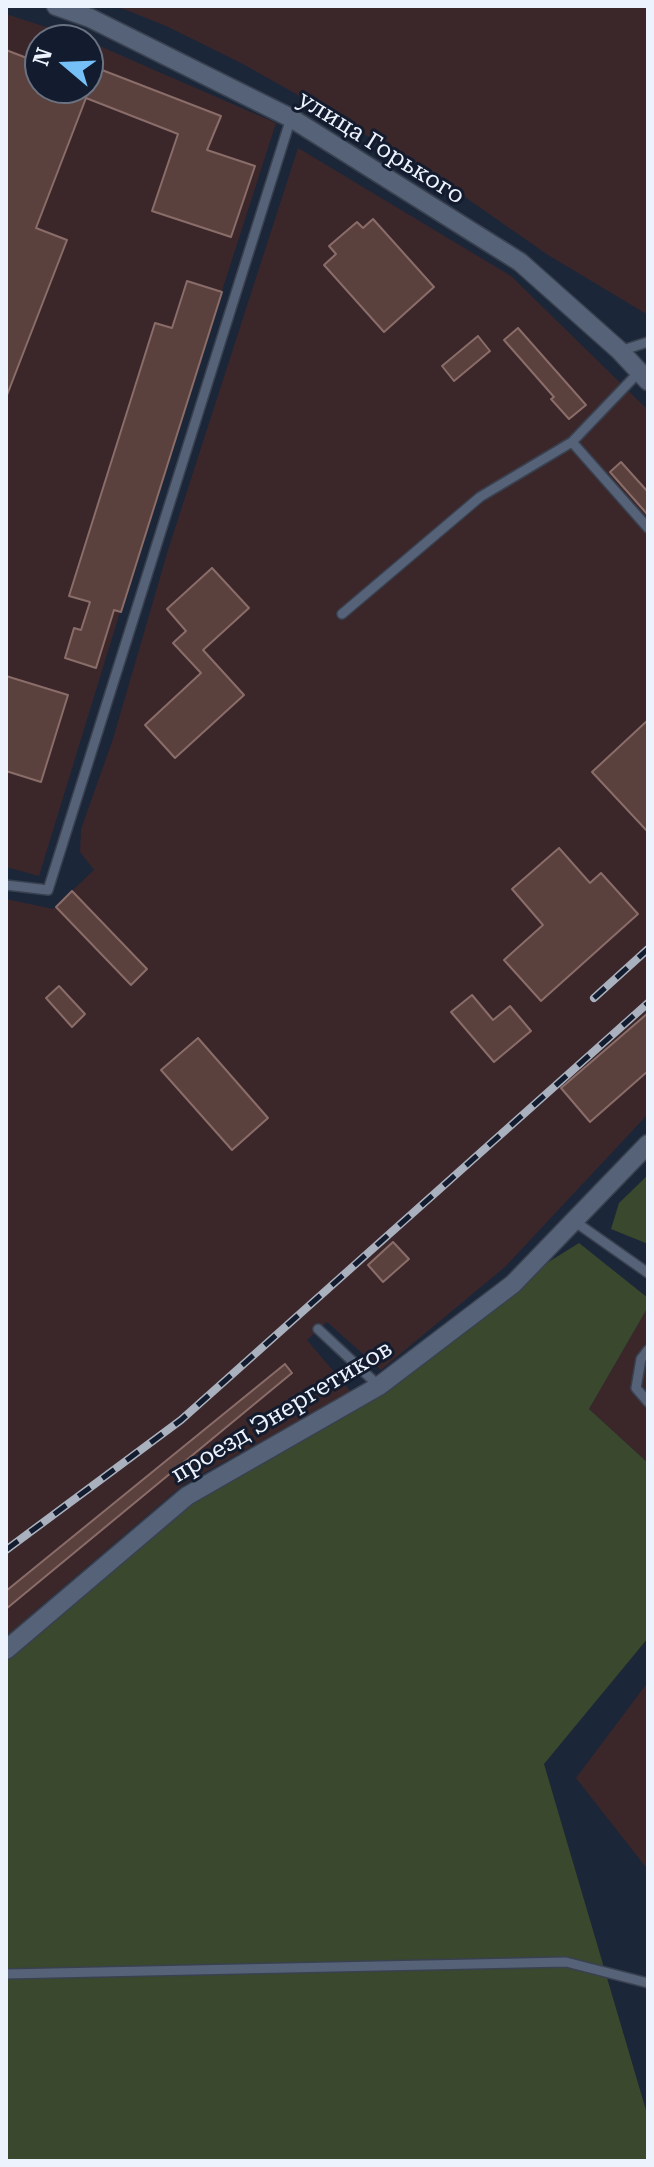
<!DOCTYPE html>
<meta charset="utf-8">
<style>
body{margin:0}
#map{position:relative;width:654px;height:2167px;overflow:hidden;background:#1b2638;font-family:"Roboto Serif",serif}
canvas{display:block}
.frame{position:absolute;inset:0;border:8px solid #edf3fd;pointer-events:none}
.north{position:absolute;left:24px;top:24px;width:80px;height:80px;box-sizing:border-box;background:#121c2e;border:2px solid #6a7281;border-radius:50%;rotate:289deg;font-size:22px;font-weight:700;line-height:32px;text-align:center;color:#edf3fd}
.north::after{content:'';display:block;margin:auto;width:28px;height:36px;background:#75c0f6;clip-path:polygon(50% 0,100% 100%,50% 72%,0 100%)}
</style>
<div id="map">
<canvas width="654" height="2167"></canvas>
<div class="frame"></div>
<div class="north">N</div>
</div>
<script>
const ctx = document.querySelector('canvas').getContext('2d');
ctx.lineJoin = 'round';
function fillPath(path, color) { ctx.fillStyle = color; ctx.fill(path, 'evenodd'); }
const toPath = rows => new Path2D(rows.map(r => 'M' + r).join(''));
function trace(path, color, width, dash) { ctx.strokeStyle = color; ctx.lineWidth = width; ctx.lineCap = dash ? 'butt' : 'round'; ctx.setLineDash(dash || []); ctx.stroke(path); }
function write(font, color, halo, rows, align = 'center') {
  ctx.font = font + ' "Roboto Serif",serif'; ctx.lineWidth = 6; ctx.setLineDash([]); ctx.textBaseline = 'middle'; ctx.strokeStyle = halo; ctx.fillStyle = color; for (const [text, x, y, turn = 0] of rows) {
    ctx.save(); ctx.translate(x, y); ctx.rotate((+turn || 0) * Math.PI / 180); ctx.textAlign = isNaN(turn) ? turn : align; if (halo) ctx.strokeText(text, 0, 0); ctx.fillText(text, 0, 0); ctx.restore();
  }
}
fillPath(toPath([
 [116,6,648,6,648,315,548,255,439,179,319,107,243,64,166,26],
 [6,14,86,40,40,40,40,88,88,88,88,41,276,123,147,524,39,876,6,867],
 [298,148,511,276,648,410,648,1114,505,1267,381,1370,327,1322,307,1340,351,1392,184,1484,6,1636,6,899,53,909,94,870,80,852,81,829,113,739,168,550],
 [648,1307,648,1463,589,1409],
 [648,1682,648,1870,576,1778]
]), '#3b272a');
fillPath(toPath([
 [648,1175,648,1244,611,1229,619,1203],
 [579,1243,648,1298,648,1307,589,1409,648,1463,648,1638,544,1764,648,2117,648,2161,6,2161,6,1650,187,1496,379,1386,513,1284]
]), '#3a482d');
const building = toPath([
 [6,50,40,63,40,88,88,88,88,81,97,84,102,70,221,116,207,150,255,166,231,237,152,211,178,134,86,98,36,228,67,240,7,395,6,50],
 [373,219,434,287,384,332,324,265,336,254,329,246,357,222,363,228,373,219],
 [187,281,222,292,121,612,114,610,96,668,65,658,74,628,81,630,90,602,69,596,155,323,172,328,187,281],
 [518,328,586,405,569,419,551,399,554,397,504,340,518,328],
 [478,336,490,351,454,381,442,366,478,336],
 [621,462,648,492,648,515,610,472,621,462],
 [212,568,249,608,203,650,244,695,175,758,145,725,201,673,173,643,186,631,167,609,212,568],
 [6,676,68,695,41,782,6,771,6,676],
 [648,720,648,832,592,772,648,720],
 [559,848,590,883,601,873,638,914,541,1001,504,960,543,925,512,889,559,848],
 [72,891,147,969,131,985,56,907,72,891],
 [59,986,85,1014,72,1027,46,998,59,986],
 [472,995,493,1020,510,1006,531,1031,494,1062,451,1012,472,995],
 [648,1013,648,1071,590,1122,561,1088,648,1013],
 [198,1038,268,1118,232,1150,161,1070,198,1038],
 [393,1242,409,1259,383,1282,368,1265,393,1242],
 [285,1364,292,1373,6,1609,6,1591,285,1364]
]);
fillPath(building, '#5b413e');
trace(building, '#8a6d69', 2);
const lane = toPath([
 [620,351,648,342],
 [639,372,572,442,648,528],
 [342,614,480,497,572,442],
 [6,885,48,890,291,118],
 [574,1221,648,1273],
 [318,1329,379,1386],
 [648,1350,641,1359,636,1388,648,1402],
 [6,1974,566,1962,648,1983]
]);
const street = toPath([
 [56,6,90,18,291,118,520,262,620,351,648,381],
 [6,1650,187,1496,379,1386,513,1284,648,1144]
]);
trace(lane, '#394150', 12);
trace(street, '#394150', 21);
trace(lane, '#556277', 9);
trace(street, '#556277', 18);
const rail = toPath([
 [594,998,648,949],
 [6,1550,181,1420,648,1003]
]);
trace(rail, '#aab1be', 8);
trace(rail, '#121c2e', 5, [15]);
write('24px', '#edf3fd', '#121c2e', [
 ["улица Горького",381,148,32],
 ["проезд Энергетиков",282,1412,-31]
]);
</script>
